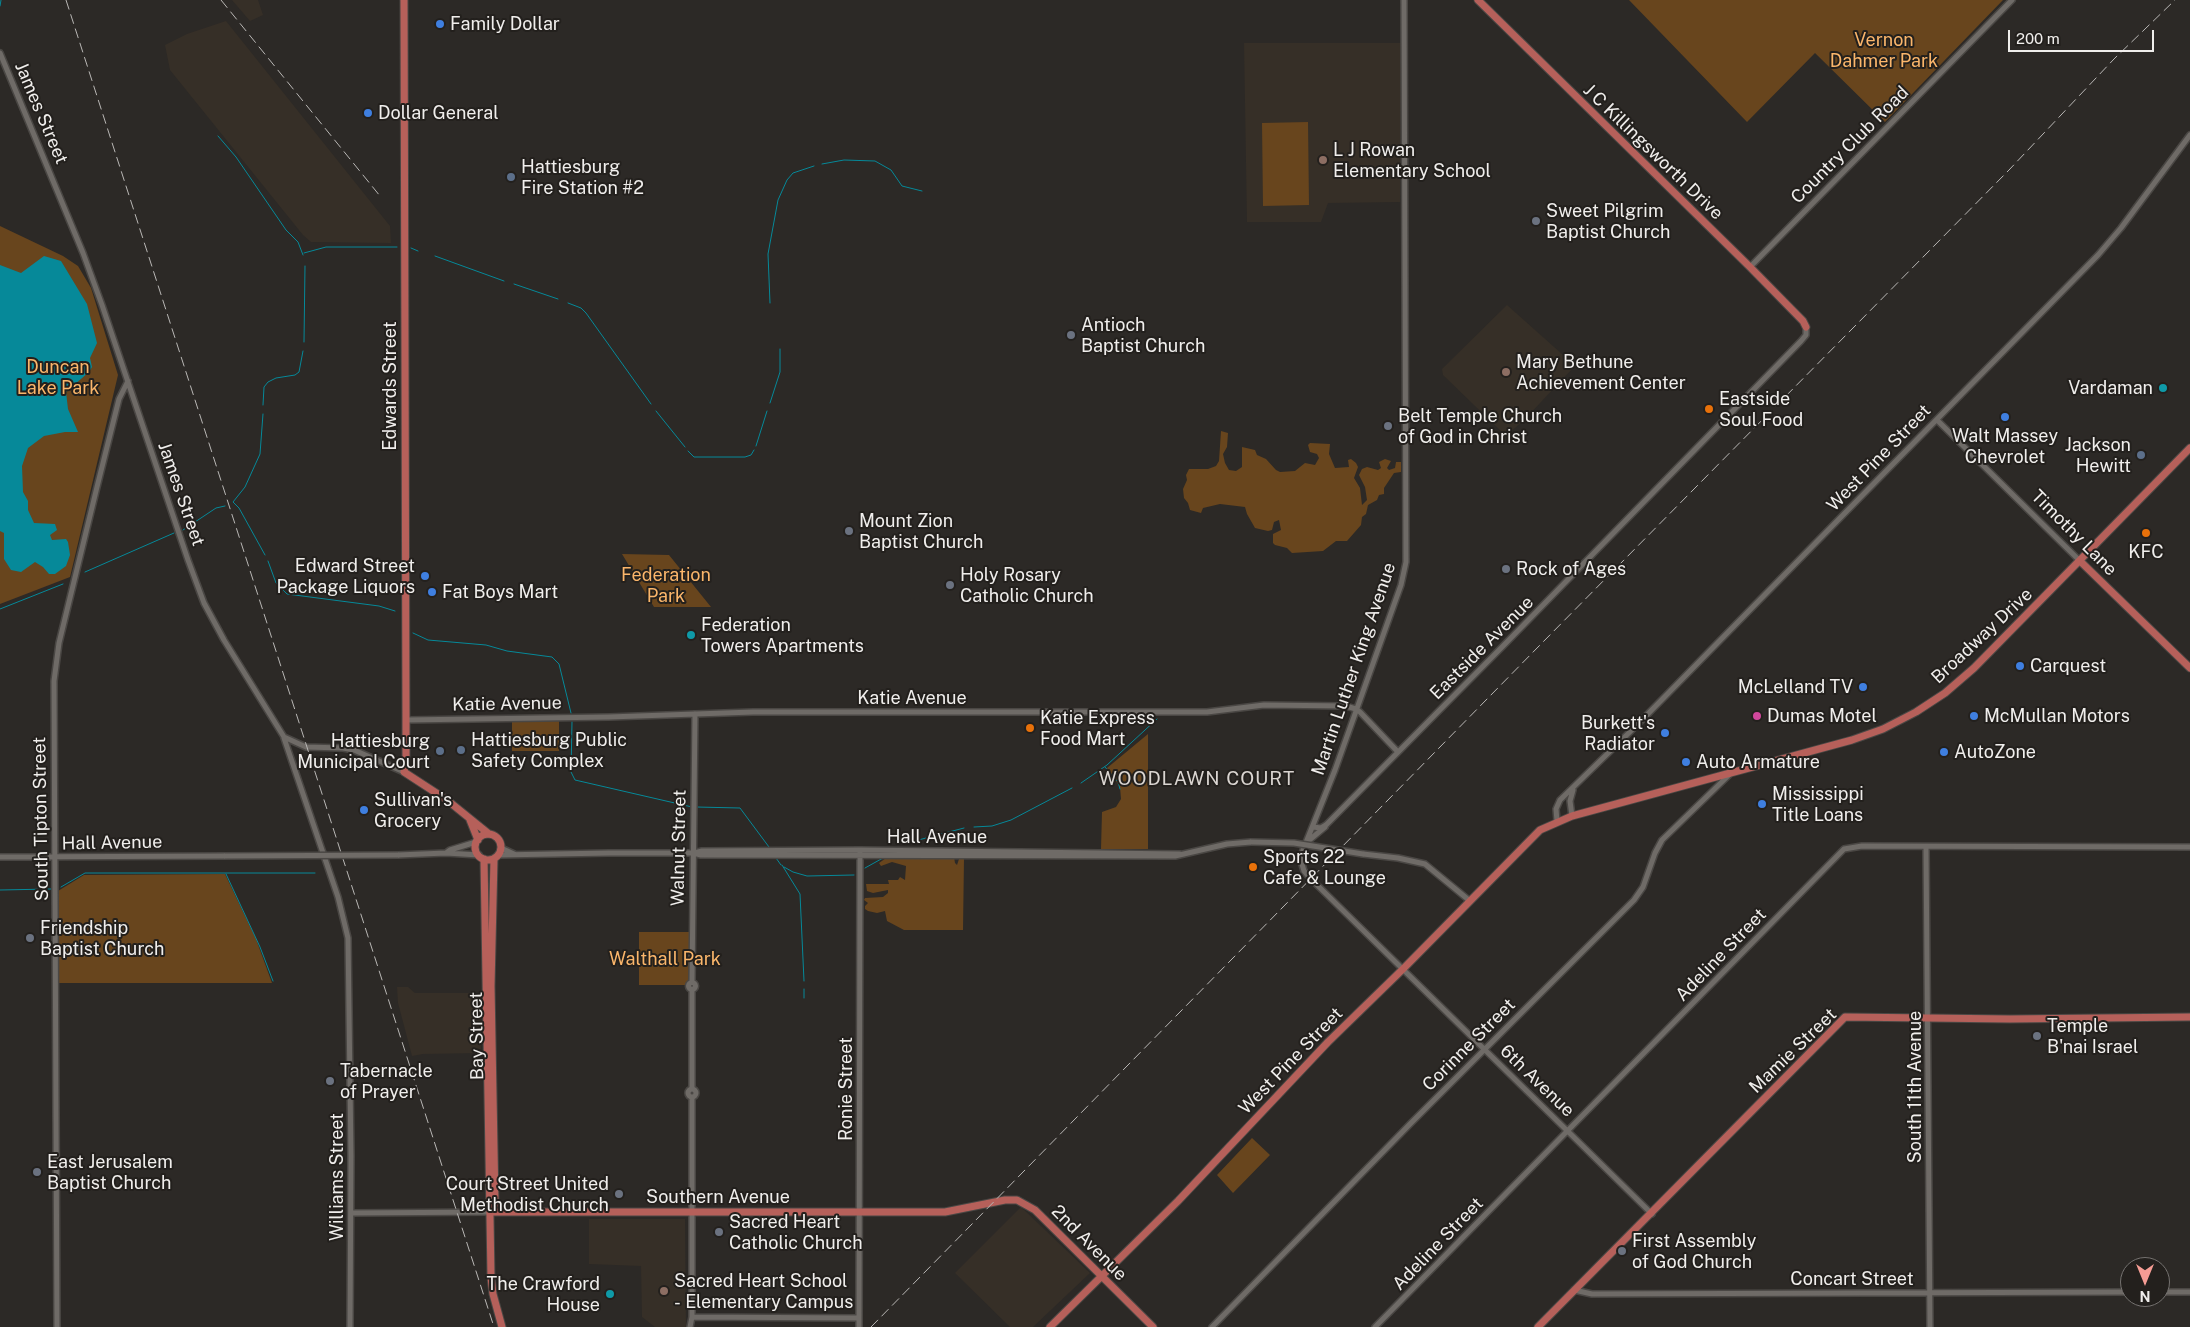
<!DOCTYPE html>
<style>
body{margin:0}
#map{position:relative;width:2190px;height:1327px;overflow:hidden;background:#2c2926;font-family:"Public Sans",sans-serif}
canvas{display:block}
.north{position:absolute;left:2120px;top:1257px;width:50px;height:50px;box-sizing:border-box;background:#23201d;border:1px solid #757270;border-radius:50%;rotate:180deg;font-size:14px;font-weight:700;line-height:20px;text-align:center;color:#f0eeec}
.north::after{content:'';display:block;margin:auto;width:18px;height:22px;background:#f59c94;clip-path:polygon(50% 0,100% 100%,50% 72%,0 100%)}
.scale{position:absolute;left:2008px;top:30px;width:146px;height:22px;box-sizing:border-box;border:2px solid #f0eeec;border-top:0;padding-left:6px;font-size:15px;line-height:18px;white-space:nowrap;color:#f0eeec;-webkit-text-stroke:4px #23201d;paint-order:stroke}
</style>
<div id="map">
<canvas width="2190" height="1327"></canvas>
<div class="north">N</div>
<div class="scale">200 m</div>
</div>
<script>
const ctx = document.querySelector('canvas').getContext('2d');
ctx.lineJoin = 'round';
function fillPath(path, color) { ctx.fillStyle = color; ctx.fill(path, 'evenodd'); }
const toPath = rows => new Path2D(rows.map(r => 'M' + r).join(''));
function trace(path, color, width, dash) { ctx.strokeStyle = color; ctx.lineWidth = width; ctx.lineCap = dash ? 'butt' : 'round'; ctx.setLineDash(dash || []); ctx.stroke(path); }
function write(font, color, halo, rows, align = 'center') {
  ctx.font = font + ' "Public Sans",sans-serif'; ctx.lineWidth = 4; ctx.setLineDash([]); ctx.textBaseline = 'middle'; ctx.strokeStyle = halo; ctx.fillStyle = color; for (const [text, x, y, turn = 0] of rows) {
    ctx.save(); ctx.translate(x, y); ctx.rotate((+turn || 0) * Math.PI / 180); ctx.textAlign = isNaN(turn) ? turn : align; if (halo) ctx.strokeText(text, 0, 0); ctx.fillText(text, 0, 0); ctx.restore();
  }
}
fillPath(toPath([
 [232,0,258,0,263,15,250,21],
 [226,21,390,226,391,243,311,242,303,235,170,70,165,45,187,34],
 [1244,43,1401,43,1400,202,1328,203,1321,222,1247,222],
 [1507,305,1572,363,1573,368,1525,419,1506,436,1443,375,1442,369],
 [397,987,408,987,415,993,478,993,480,995,481,1053,423,1054,412,1056,398,1003],
 [1021,1207,1090,1273,1033,1327,1010,1327,955,1273],
 [589,1219,685,1219,686,1327,655,1327,642,1317,641,1266,589,1264]
]), '#362f27');
fillPath(toPath([
 [1629,0,2003,0,1885,122,1815,53,1747,122],
 [1308,122,1309,205,1263,206,1262,123],
 [0,226,63,256,78,266,91,288,118,375,70,577,0,604],
 [1221,431,1228,433,1227,447,1223,454,1225,463,1229,470,1236,471,1242,467,1242,447,1255,450,1257,455,1266,459,1276,470,1280,472,1295,471,1305,463,1315,465,1319,458,1317,454,1310,452,1308,445,1310,443,1330,444,1329,454,1335,468,1349,467,1348,460,1351,459,1356,463,1358,467,1354,478,1360,488,1362,505,1367,500,1365,487,1359,475,1362,469,1367,467,1378,470,1381,468,1379,462,1385,459,1391,461,1387,468,1389,470,1395,468,1396,462,1401,462,1401,472,1394,473,1384,488,1384,494,1379,495,1377,500,1368,505,1366,514,1362,517,1361,525,1347,541,1336,541,1323,551,1292,553,1287,548,1275,545,1273,543,1273,534,1281,530,1279,520,1274,522,1272,530,1268,531,1255,528,1247,514,1245,507,1220,504,1203,508,1201,513,1190,510,1188,503,1184,498,1183,489,1187,480,1186,475,1189,469,1208,469,1216,466,1219,461],
 [622,554,669,555,711,607,654,607],
 [559,717,559,751,512,751,512,718],
 [1148,734,1148,849,1101,849,1102,812,1116,807,1121,799,1120,787,1107,768],
 [889,856,946,857,949,859,951,857,954,857,955,863,957,865,959,859,962,856,964,858,963,930,904,930,887,921,885,911,877,913,868,911,865,909,865,906,868,903,864,900,865,898,883,897,888,893,888,890,873,893,867,891,866,884,889,884,888,880,898,880,900,877,905,880,906,866,892,862,881,866,879,863],
 [225,874,256,939,272,983,59,983,58,891,84,875],
 [639,932,692,932,691,982,688,985,639,985],
 [1252,1138,1270,1155,1233,1193,1217,1175]
]), '#68451d');
fillPath(toPath([
 [44,256,61,261,87,304,97,343,90,358,92,367,89,372,66,392,68,409,78,432,65,432,44,436,28,448,22,466,23,492,28,501,28,510,34,523,55,524,57,530,50,535,52,540,66,539,68,542,70,555,66,566,55,574,49,574,43,567,35,562,21,572,11,570,4,559,4,533,0,531,0,265,21,273]
]), '#068999');
trace(toPath([
 [0,6,1,0],
 [218,136,236,157,286,230,298,242,303,255],
 [822,164,844,160,875,161,891,170,902,186,922,191],
 [411,248,418,251],
 [304,253,326,247,397,247],
 [435,256,504,281],
 [514,284,558,299],
 [568,303,581,308,586,313,651,404],
 [770,303,768,254,778,200,787,180,793,173,814,166],
 [304,342,305,266],
 [770,403,780,372,780,349],
 [263,405,264,387,268,382,276,378,295,375,299,372,303,351],
 [656,411,685,447],
 [263,414,260,454,245,487,233,502,239,508,265,555],
 [756,446,767,411],
 [688,451,694,457,745,457,751,455,754,450],
 [183,530,216,508,225,506],
 [268,561,276,583,287,594,379,606,395,611],
 [85,572,174,533],
 [0,609,63,584],
 [413,633,428,640,486,645,507,651,552,657,559,664,571,713],
 [572,722,571,772,575,780,692,807],
 [1105,767,1118,782,1120,789],
 [1081,783,1107,765,1157,719],
 [696,807,740,808,769,847],
 [974,827,992,826,1011,820,1072,788],
 [907,843,964,828],
 [776,858,781,865],
 [782,865,800,894,804,981],
 [784,867,793,872,807,876,854,875],
 [865,868,883,858],
 [226,874,260,947,273,981],
 [61,887,85,873,315,873],
 [0,890,51,889],
 [804,989,804,998]
]), '#068999', 1);
const minor = toPath([
 [1404,0,1406,562,1401,585,1335,770,1303,850,1301,861,1304,871,1311,879,1652,1214],
 [0,53,83,253,102,305,188,560,204,603,224,640,284,737,306,747,343,748,354,750,404,772],
 [1750,267,2012,0],
 [1937,420,2080,561],
 [406,720,609,717,753,712,1207,712,1264,705,1346,706,1356,709,1360,712,1398,752],
 [284,738,338,897,348,938,351,1156,350,1327],
 [1572,816,1570,801,1573,790],
 [1557,821,1556,809,1560,800,1638,724,2098,255,2121,228,2190,135],
 [1313,827,1321,828,1326,825,1504,645,1801,341,1806,335,1806,327],
 [1307,842,1325,827],
 [1926,847,1930,1327],
 [501,848,514,854],
 [446,853,450,850,476,842],
 [694,853,702,851,860,850,1180,854],
 [1363,854,1398,858,1425,864,1470,901],
 [398,855,446,853,479,855],
 [498,855,609,853,693,853,701,855,1175,856,1227,844,1251,842],
 [0,857,225,856],
 [692,982,695,714],
 '688.5 986a3.5 3.5 0 1 1 7 0a3.5 3.5 0 1 1-7 0Z',
 [692,989,692,1089],
 '688 1093a4 4 0 1 1 8 0a4 4 0 1 1-8 0Z',
 [351,1213,491,1212],
 [1574,1290,1592,1294,2130,1292],
 [2160,1292,2190,1292],
 [692,1317,859,1318],
 [57,1327,54,681,59,643,97,487,119,399,128,381],
 [690,1327,692,1317,692,1097],
 [859,1327,860,853],
 [1212,1327,1411,1123,1634,900,1643,887,1655,853,1662,840,1730,774],
 [1375,1327,1844,849,1862,846,2190,847]
]);
const major = toPath([
 [404,0,406,720,406,761,404,772,447,800,489,834],
 [1478,0,1750,267,1803,321,1806,327],
 [2080,561,2190,668],
 [470,820,478,840],
 '475 847a13 13 0 1 1 26 0a13 13 0 1 1-26 0Z',
 [484,859,491,1277,493,1294,502,1327],
 [492,1212,945,1212,1005,1200,1017,1200,1035,1210,1153,1327],
 [492,1212,495,1203,491,986,494,859],
 [1050,1327,1178,1201,1328,1042,1403,969,1540,830,1572,816,1852,740,1883,729,1916,712,1945,693,1974,668,2190,448],
 [1538,1327,1845,1017,2010,1019,2190,1017]
]);
trace(minor, '#4a4744', 8);
trace(major, '#4a4744', 9);
trace(minor, '#6f6b67', 5);
trace(major, '#b6605a', 7);
trace(toPath([
 [66,0,494,1327],
 [221,0,380,196],
 [871,1327,1541,644,2009,170,2114,59,2175,0]
]), '#bab8b6', 1, [10, 5]);
const minorBridge = toPath([
 [1251,842,1294,843,1363,854],
 [225,856,398,855]
]);
trace(minorBridge, '#4a4744', 8, []);
trace(minorBridge, '#6f6b67', 5);
for (const [x, y, r, color] of [
 [440,24,5,"#3f7fe0"],
 [368,113,5,"#3f7fe0"],
 [1323,160,5,"#8d6e63"],
 [511,177,5,"#5c6f8a"],
 [1536,221,5,"#6b7280"],
 [1071,335,5,"#6b7280"],
 [1506,372,5,"#8d6e63"],
 [2163,388,5,"#0f9aa8"],
 [1709,409,5,"#e8710a"],
 [2005,417,5,"#3f7fe0"],
 [1388,426,5,"#6b7280"],
 [2141,455,5,"#5c6f8a"],
 [849,531,5,"#6b7280"],
 [2146,533,5,"#e8710a"],
 [1506,569,5,"#6b7280"],
 [425,576,5,"#3f7fe0"],
 [950,585,5,"#6b7280"],
 [432,592,5,"#3f7fe0"],
 [691,635,5,"#0f9aa8"],
 [2020,666,5,"#3f7fe0"],
 [1863,687,5,"#3f7fe0"],
 [1757,716,5,"#d1479c"],
 [1974,716,5,"#3f7fe0"],
 [1030,728,5,"#e8710a"],
 [1665,733,5,"#3f7fe0"],
 [461,750,5,"#5c6f8a"],
 [440,751,5,"#5c6f8a"],
 [1944,752,5,"#3f7fe0"],
 [1686,762,5,"#3f7fe0"],
 [1762,804,5,"#3f7fe0"],
 [364,810,5,"#3f7fe0"],
 [1253,867,5,"#e8710a"],
 [30,938,5,"#6b7280"],
 [2037,1036,5,"#6b7280"],
 [330,1081,5,"#6b7280"],
 [37,1172,5,"#6b7280"],
 [619,1194,5,"#6b7280"],
 [719,1232,5,"#6b7280"],
 [1622,1251,5,"#6b7280"],
 [664,1291,5,"#8d6e63"],
 [610,1294,5,"#0f9aa8"]
]) { const dot = new Path2D(); dot.arc(x, y, r, 0, 2 * Math.PI); ctx.fillStyle = color; ctx.fill(dot); trace(dot, '#23201d', 2); }
write('18px', '#f0eeec', '#23201d', [
 ["Family Dollar",450,24],
 ["Dollar General",378,113],
 ["L J Rowan",1333,150],
 ["Elementary School",1333,171],
 ["Hattiesburg",521,167],
 ["Fire Station #2",521,188],
 ["Sweet Pilgrim",1546,211],
 ["Baptist Church",1546,232],
 ["Antioch",1081,325],
 ["Baptist Church",1081,346],
 ["Mary Bethune",1516,362],
 ["Achievement Center",1516,383],
 ["Vardaman",2153,388,"right"],
 ["Eastside",1719,399],
 ["Soul Food",1719,420],
 ["Belt Temple Church",1398,416],
 ["of God in Christ",1398,437],
 ["Walt Massey",2005,436,"center"],
 ["Chevrolet",2005,457,"center"],
 ["Jackson",2131,445,"right"],
 ["Hewitt",2131,466,"right"],
 ["Mount Zion",859,521],
 ["Baptist Church",859,542],
 ["KFC",2146,552,"center"],
 ["Edward Street",415,566,"right"],
 ["Package Liquors",415,587,"right"],
 ["Rock of Ages",1516,569],
 ["Holy Rosary",960,575],
 ["Catholic Church",960,596],
 ["Fat Boys Mart",442,592],
 ["Federation",701,625],
 ["Towers Apartments",701,646],
 ["Carquest",2030,666],
 ["McLelland TV",1853,687,"right"],
 ["Dumas Motel",1767,716],
 ["McMullan Motors",1984,716],
 ["Katie Express",1040,718],
 ["Food Mart",1040,739],
 ["Burkett's",1655,723,"right"],
 ["Radiator",1655,744,"right"],
 ["Hattiesburg Public",471,740],
 ["Safety Complex",471,761],
 ["Hattiesburg",430,741,"right"],
 ["Municipal Court",430,762,"right"],
 ["AutoZone",1954,752],
 ["Auto Armature",1696,762],
 ["Mississippi",1772,794],
 ["Title Loans",1772,815],
 ["Sullivan's",374,800],
 ["Grocery",374,821],
 ["Sports 22",1263,857],
 ["Cafe & Lounge",1263,878],
 ["Friendship",40,928],
 ["Baptist Church",40,949],
 ["Temple",2047,1026],
 ["B'nai Israel",2047,1047],
 ["Tabernacle",340,1071],
 ["of Prayer",340,1092],
 ["East Jerusalem",47,1162],
 ["Baptist Church",47,1183],
 ["Court Street United",609,1184,"right"],
 ["Methodist Church",609,1205,"right"],
 ["Sacred Heart",729,1222],
 ["Catholic Church",729,1243],
 ["First Assembly",1632,1241],
 ["of God Church",1632,1262],
 ["Sacred Heart School",674,1281],
 ["- Elementary Campus",674,1302],
 ["The Crawford",600,1284,"right"],
 ["House",600,1305,"right"]
], 'left');
write('18px', '#fbb66b', '#23201d', [
 ["Vernon",1884,40],
 ["Dahmer Park",1884,61],
 ["Duncan",58,367],
 ["Lake Park",58,388],
 ["Federation",666,575],
 ["Park",666,596],
 ["Walthall Park",665,959]
]);
write('18px', '#f0eeec', '#23201d', [
 ["James Street",41,113,67],
 ["Country Club Road",1850,145,-45],
 ["J C Killingsworth Drive",1653,152,44],
 ["Edwards Street",390,386,-90],
 ["West Pine Street",1879,458,-46],
 ["James Street",181,494,71],
 ["Timothy Lane",2074,533,45],
 ["Broadway Drive",1982,636,-43],
 ["Eastside Avenue",1482,648,-45],
 ["Martin Luther King Avenue",1354,669,-71],
 ["Katie Avenue",912,698],
 ["Katie Avenue",507,704,-1],
 ["South Tipton Street",41,819,-91],
 ["Hall Avenue",937,837],
 ["Hall Avenue",112,843,-1],
 ["Walnut Street",679,848,-89],
 ["Adeline Street",1721,955,-46],
 ["Bay Street",477,1036,-91],
 ["Corinne Street",1469,1045,-45],
 ["Mamie Street",1793,1051,-44],
 ["West Pine Street",1291,1061,-46],
 ["6th Avenue",1537,1081,44],
 ["South 11th Avenue",1915,1087,-90],
 ["Ronie Street",846,1089,-90],
 ["Williams Street",337,1177,-90],
 ["Southern Avenue",718,1197],
 ["2nd Avenue",1089,1243,45],
 ["Adeline Street",1438,1244,-46],
 ["Concart Street",1852,1279]
]);
ctx.letterSpacing = '1px';
write('19px', '#dad5d1', '#23201d', [
 ["WOODLAWN COURT",1197,779]
]);
ctx.letterSpacing = '0px';
</script>
